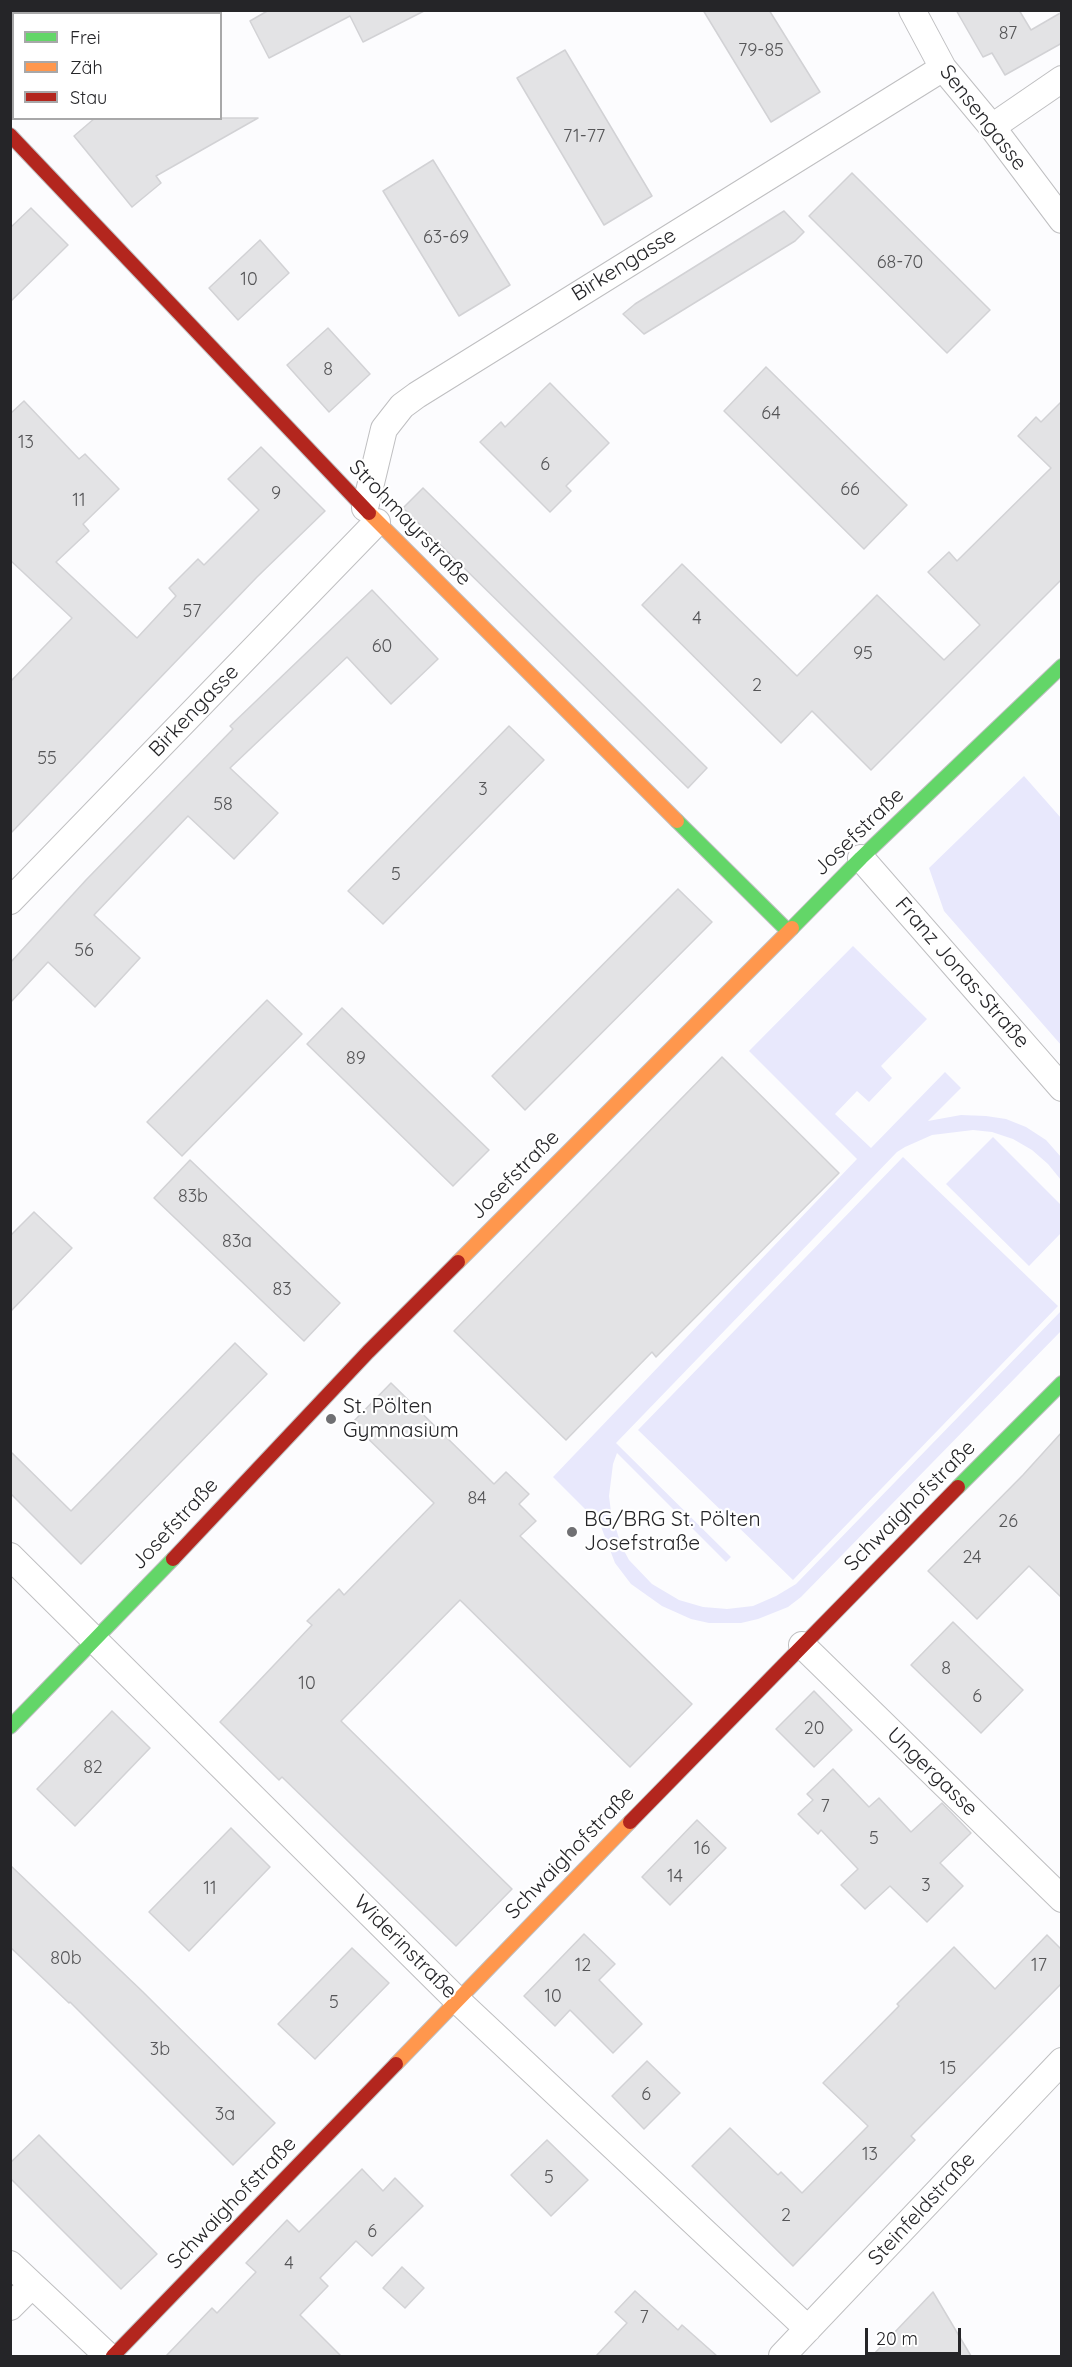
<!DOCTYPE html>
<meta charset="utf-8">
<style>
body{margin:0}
#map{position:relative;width:1072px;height:2367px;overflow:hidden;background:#fcfcfe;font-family:Quicksand,sans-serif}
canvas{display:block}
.frame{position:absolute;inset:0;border:12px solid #252528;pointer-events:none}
.legend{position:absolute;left:12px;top:12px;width:210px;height:108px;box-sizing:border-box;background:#fff;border:2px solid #a8a8a9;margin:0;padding:8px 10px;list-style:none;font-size:18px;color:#252528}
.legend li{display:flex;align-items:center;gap:12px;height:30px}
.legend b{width:30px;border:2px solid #a8a8a9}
.scale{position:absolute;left:865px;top:2328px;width:96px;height:27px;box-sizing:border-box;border:3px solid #252528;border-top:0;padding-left:8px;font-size:18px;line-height:21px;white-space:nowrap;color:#252528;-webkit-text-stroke:4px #fff;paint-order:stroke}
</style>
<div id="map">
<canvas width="1072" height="2367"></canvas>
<div class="frame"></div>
<ul class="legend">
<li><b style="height:8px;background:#63d668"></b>Frei</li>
<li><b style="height:8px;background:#ff974d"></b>Zäh</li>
<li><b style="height:8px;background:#b3261e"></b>Stau</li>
</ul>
<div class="scale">20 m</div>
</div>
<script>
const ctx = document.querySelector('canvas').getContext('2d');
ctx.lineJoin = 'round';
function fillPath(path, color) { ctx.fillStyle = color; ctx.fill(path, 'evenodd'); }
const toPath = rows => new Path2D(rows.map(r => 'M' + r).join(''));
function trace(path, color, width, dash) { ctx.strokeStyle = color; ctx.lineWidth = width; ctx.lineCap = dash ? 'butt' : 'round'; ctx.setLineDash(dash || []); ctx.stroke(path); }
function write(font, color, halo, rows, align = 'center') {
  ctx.font = font + ' Quicksand,sans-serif'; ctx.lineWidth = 4.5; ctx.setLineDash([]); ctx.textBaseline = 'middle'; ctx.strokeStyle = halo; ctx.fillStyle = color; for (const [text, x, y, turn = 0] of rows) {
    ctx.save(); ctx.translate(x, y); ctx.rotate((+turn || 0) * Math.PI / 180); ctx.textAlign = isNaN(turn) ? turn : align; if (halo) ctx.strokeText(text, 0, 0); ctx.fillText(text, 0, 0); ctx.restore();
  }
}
fillPath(toPath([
 [1024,776,1061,818,1061,1045,944,911,929,868],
 [853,946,927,1019,881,1066,892,1078,869,1102,857,1091,835,1114,871,1148,945,1072,961,1088,928,1121,961,1115,986,1116,1006,1119,1026,1127,1046,1140,1061,1157,1061,1180,1048,1164,1032,1150,1013,1139,992,1132,973,1130,932,1135,905,1147,897,1152,616,1443,731,1557,726,1562,617,1453,613,1464,609,1496,611,1512,621,1545,629,1560,652,1584,679,1600,703,1607,727,1609,753,1606,776,1596,796,1584,1061,1311,1061,1331,801,1597,788,1607,758,1619,741,1623,709,1623,691,1619,662,1606,631,1584,615,1563,600,1524,553,1477,857,1159,749,1051],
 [993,1137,1061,1205,1061,1233,1029,1266,946,1184],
 [903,1157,1058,1306,793,1580,638,1430]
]), '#e8e8fc');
const building = toPath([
 [269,10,426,10,363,42,350,16,269,58,250,21,269,10],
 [703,10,769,10,820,92,771,122,703,10],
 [956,10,1019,10,1031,30,1062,12,1062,43,1005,75,992,53,983,57,956,10],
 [565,50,652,196,604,225,517,78,565,50],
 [95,118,258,118,156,176,161,183,132,207,74,136,95,118],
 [433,160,510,285,459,316,383,191,433,160],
 [852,173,990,310,947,353,809,216,852,173],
 [31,208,68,245,10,302,10,228,31,208],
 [784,211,804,232,795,241,644,334,623,314,635,304,784,211],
 [260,240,289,273,238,320,209,288,260,240],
 [328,328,370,374,329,412,287,365,328,328],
 [766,367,907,505,864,549,724,411,766,367],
 [550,383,609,443,566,486,571,491,550,512,480,442,501,422,505,427,550,383],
 [24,401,79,459,85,454,119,489,83,524,89,531,56,562,137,638,176,596,169,588,198,559,204,565,259,510,228,479,261,447,325,511,257,577,10,834,10,682,72,618,10,560,10,414,24,401],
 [1062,401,1062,579,871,770,812,711,781,743,642,605,682,564,797,676,877,595,944,660,980,625,928,572,949,552,957,561,1051,468,1018,436,1036,417,1041,422,1062,401],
 [423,488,707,768,688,788,403,508,423,488],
 [372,590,438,659,391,704,347,657,230,768,278,813,234,859,188,816,94,915,140,958,95,1007,48,962,10,1003,10,963,86,880,233,729,230,726,372,590],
 [509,726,544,760,383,924,348,891,509,726],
 [678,889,712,922,525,1110,492,1076,678,889],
 [267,1000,302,1034,182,1156,147,1122,267,1000],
 [342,1008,489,1150,453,1186,307,1044,342,1008],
 [722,1057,839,1173,656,1357,652,1352,566,1440,454,1331,722,1057],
 [190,1160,340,1303,304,1341,154,1198,190,1160],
 [34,1212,72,1248,10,1312,10,1236,34,1212],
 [235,1343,267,1374,81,1564,10,1493,10,1451,71,1511,235,1343],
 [391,1383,494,1484,506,1472,529,1494,519,1504,536,1521,520,1536,692,1704,630,1767,460,1600,341,1721,512,1889,456,1946,282,1777,279,1780,220,1722,312,1625,307,1621,339,1589,344,1595,434,1503,352,1423,391,1383],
 [1062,1432,1062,1598,1029,1566,977,1619,928,1571,1023,1475,1062,1432],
 [953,1622,1023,1690,981,1733,911,1665,953,1622],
 [814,1691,852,1730,814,1767,776,1729,814,1691],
 [112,1711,150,1748,75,1826,37,1789,112,1711],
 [833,1769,869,1807,879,1798,911,1832,942,1803,971,1833,940,1863,963,1886,927,1922,890,1886,865,1909,841,1885,858,1869,821,1830,818,1834,798,1814,813,1800,807,1794,833,1769],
 [697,1820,726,1848,670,1905,642,1877,697,1820],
 [231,1828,270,1867,189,1951,149,1912,231,1828],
 [10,1865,143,1992,275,2123,233,2165,70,2002,69,2003,10,1947,10,1865],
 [584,1934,615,1964,599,1980,642,2024,613,2053,570,2010,555,2026,524,1996,584,1934],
 [1047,1935,1062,1950,1062,1983,911,2136,915,2140,793,2266,692,2166,730,2128,778,2175,781,2172,802,2193,868,2126,823,2083,899,2006,897,2004,954,1947,995,1989,1047,1935],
 [352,1948,389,1983,315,2059,278,2024,352,1948],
 [647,2061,680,2093,644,2129,612,2096,647,2061],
 [39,2135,157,2254,121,2289,10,2178,10,2163,39,2135],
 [547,2140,588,2180,551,2216,511,2175,547,2140],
 [362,2169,383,2191,395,2178,423,2206,372,2256,356,2241,320,2278,328,2286,300,2315,341,2356,166,2356,212,2308,217,2313,256,2272,246,2263,287,2220,299,2232,362,2169],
 [402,2267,424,2288,405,2308,383,2288,402,2267],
 [635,2291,678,2330,682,2325,717,2356,596,2356,627,2323,615,2312,635,2291],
 [933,2292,971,2356,872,2356,933,2292]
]);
fillPath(building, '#e3e3e5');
trace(building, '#d2d2d5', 1.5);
const street = toPath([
 [912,10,943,68,992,127,1062,220],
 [140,14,146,10],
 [992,127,1062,79],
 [365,508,384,429,402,406,417,395,943,68],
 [861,858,1062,1088],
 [10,901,377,522],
 [10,1556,457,2000,808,2329],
 [802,1645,1062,1899],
 [10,2264,108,2356],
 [10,2307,32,2285],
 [782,2356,1062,2061]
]);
const fast = toPath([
 [677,821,788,931],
 [792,928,861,858,1062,666],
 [958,1487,1062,1383],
 [10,1727,173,1559]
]);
const slow = toPath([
 [369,513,677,821],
 [458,1262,792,928],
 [396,2064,630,1822]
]);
const jam = toPath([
 [10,135,369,513],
 [173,1559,368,1352,458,1262],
 [630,1822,958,1487],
 [113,2356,396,2064]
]);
trace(street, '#bfbfc1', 28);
trace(fast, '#bfbfc1', 16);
trace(slow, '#bfbfc1', 16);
trace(jam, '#bfbfc1', 16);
trace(street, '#fff', 26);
trace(fast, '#63d668', 14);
trace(slow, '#ff974d', 14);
trace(jam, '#b3261e', 14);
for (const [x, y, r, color] of [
 [331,1419,6,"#707073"],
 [572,1532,6,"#707073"]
]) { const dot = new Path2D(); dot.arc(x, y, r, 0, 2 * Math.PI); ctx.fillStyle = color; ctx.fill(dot); trace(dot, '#fff', 2); }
write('18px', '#565658', null, [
 ["87",1008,34],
 ["79-85",761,51],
 ["71-77",584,137],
 ["63-69",446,238],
 ["68-70",900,263],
 ["10",249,280],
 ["8",328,370],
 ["64",771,414],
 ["13",26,443],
 ["6",545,465],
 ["66",850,490],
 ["9",276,494],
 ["11",79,501],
 ["57",192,612],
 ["4",697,619],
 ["60",382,647],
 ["95",863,654],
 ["2",757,686],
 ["55",47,759],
 ["3",483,790],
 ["58",223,805],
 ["5",396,875],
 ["56",84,951],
 ["89",356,1059],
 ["83b",193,1197],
 ["83a",237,1242],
 ["83",282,1290],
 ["84",477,1499],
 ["26",1008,1522],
 ["24",972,1558],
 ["8",946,1669],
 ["10",307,1684],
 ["6",977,1697],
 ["20",814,1729],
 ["82",93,1768],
 ["7",825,1807],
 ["5",874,1839],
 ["16",702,1849],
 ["14",675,1877],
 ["3",926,1886],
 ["11",210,1889],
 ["80b",66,1959],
 ["12",583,1966],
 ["17",1039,1966],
 ["10",553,1997],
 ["5",334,2003],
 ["3b",160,2050],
 ["15",948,2069],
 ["6",646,2095],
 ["3a",225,2115],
 ["13",870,2155],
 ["5",549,2178],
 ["2",786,2216],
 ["6",372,2232],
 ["4",289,2264],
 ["7",644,2318]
]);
write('21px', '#252528', '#fff', [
 ["Sensengasse",983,118,52],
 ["Birkengasse",624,265,-32],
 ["Strohmayrstraße",410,523,46],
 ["Birkengasse",194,711,-46],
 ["Josefstraße",859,832,-44],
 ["Franz Jonas-Straße",962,973,49],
 ["Josefstraße",515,1175,-45],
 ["Schwaighofstraße",910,1506,-45],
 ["Josefstraße",175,1524,-47],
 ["Ungergasse",932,1772,44],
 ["Schwaighofstraße",570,1853,-46],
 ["Widerinstraße",405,1947,45],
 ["Schwaighofstraße",232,2203,-46],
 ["Steinfeldstraße",922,2209,-47]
]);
write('21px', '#252528', '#fff', [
 ["St. Pölten",343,1407],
 ["Gymnasium",343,1431],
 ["BG/BRG St. Pölten",584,1520],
 ["Josefstraße",584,1544]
], 'left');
</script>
